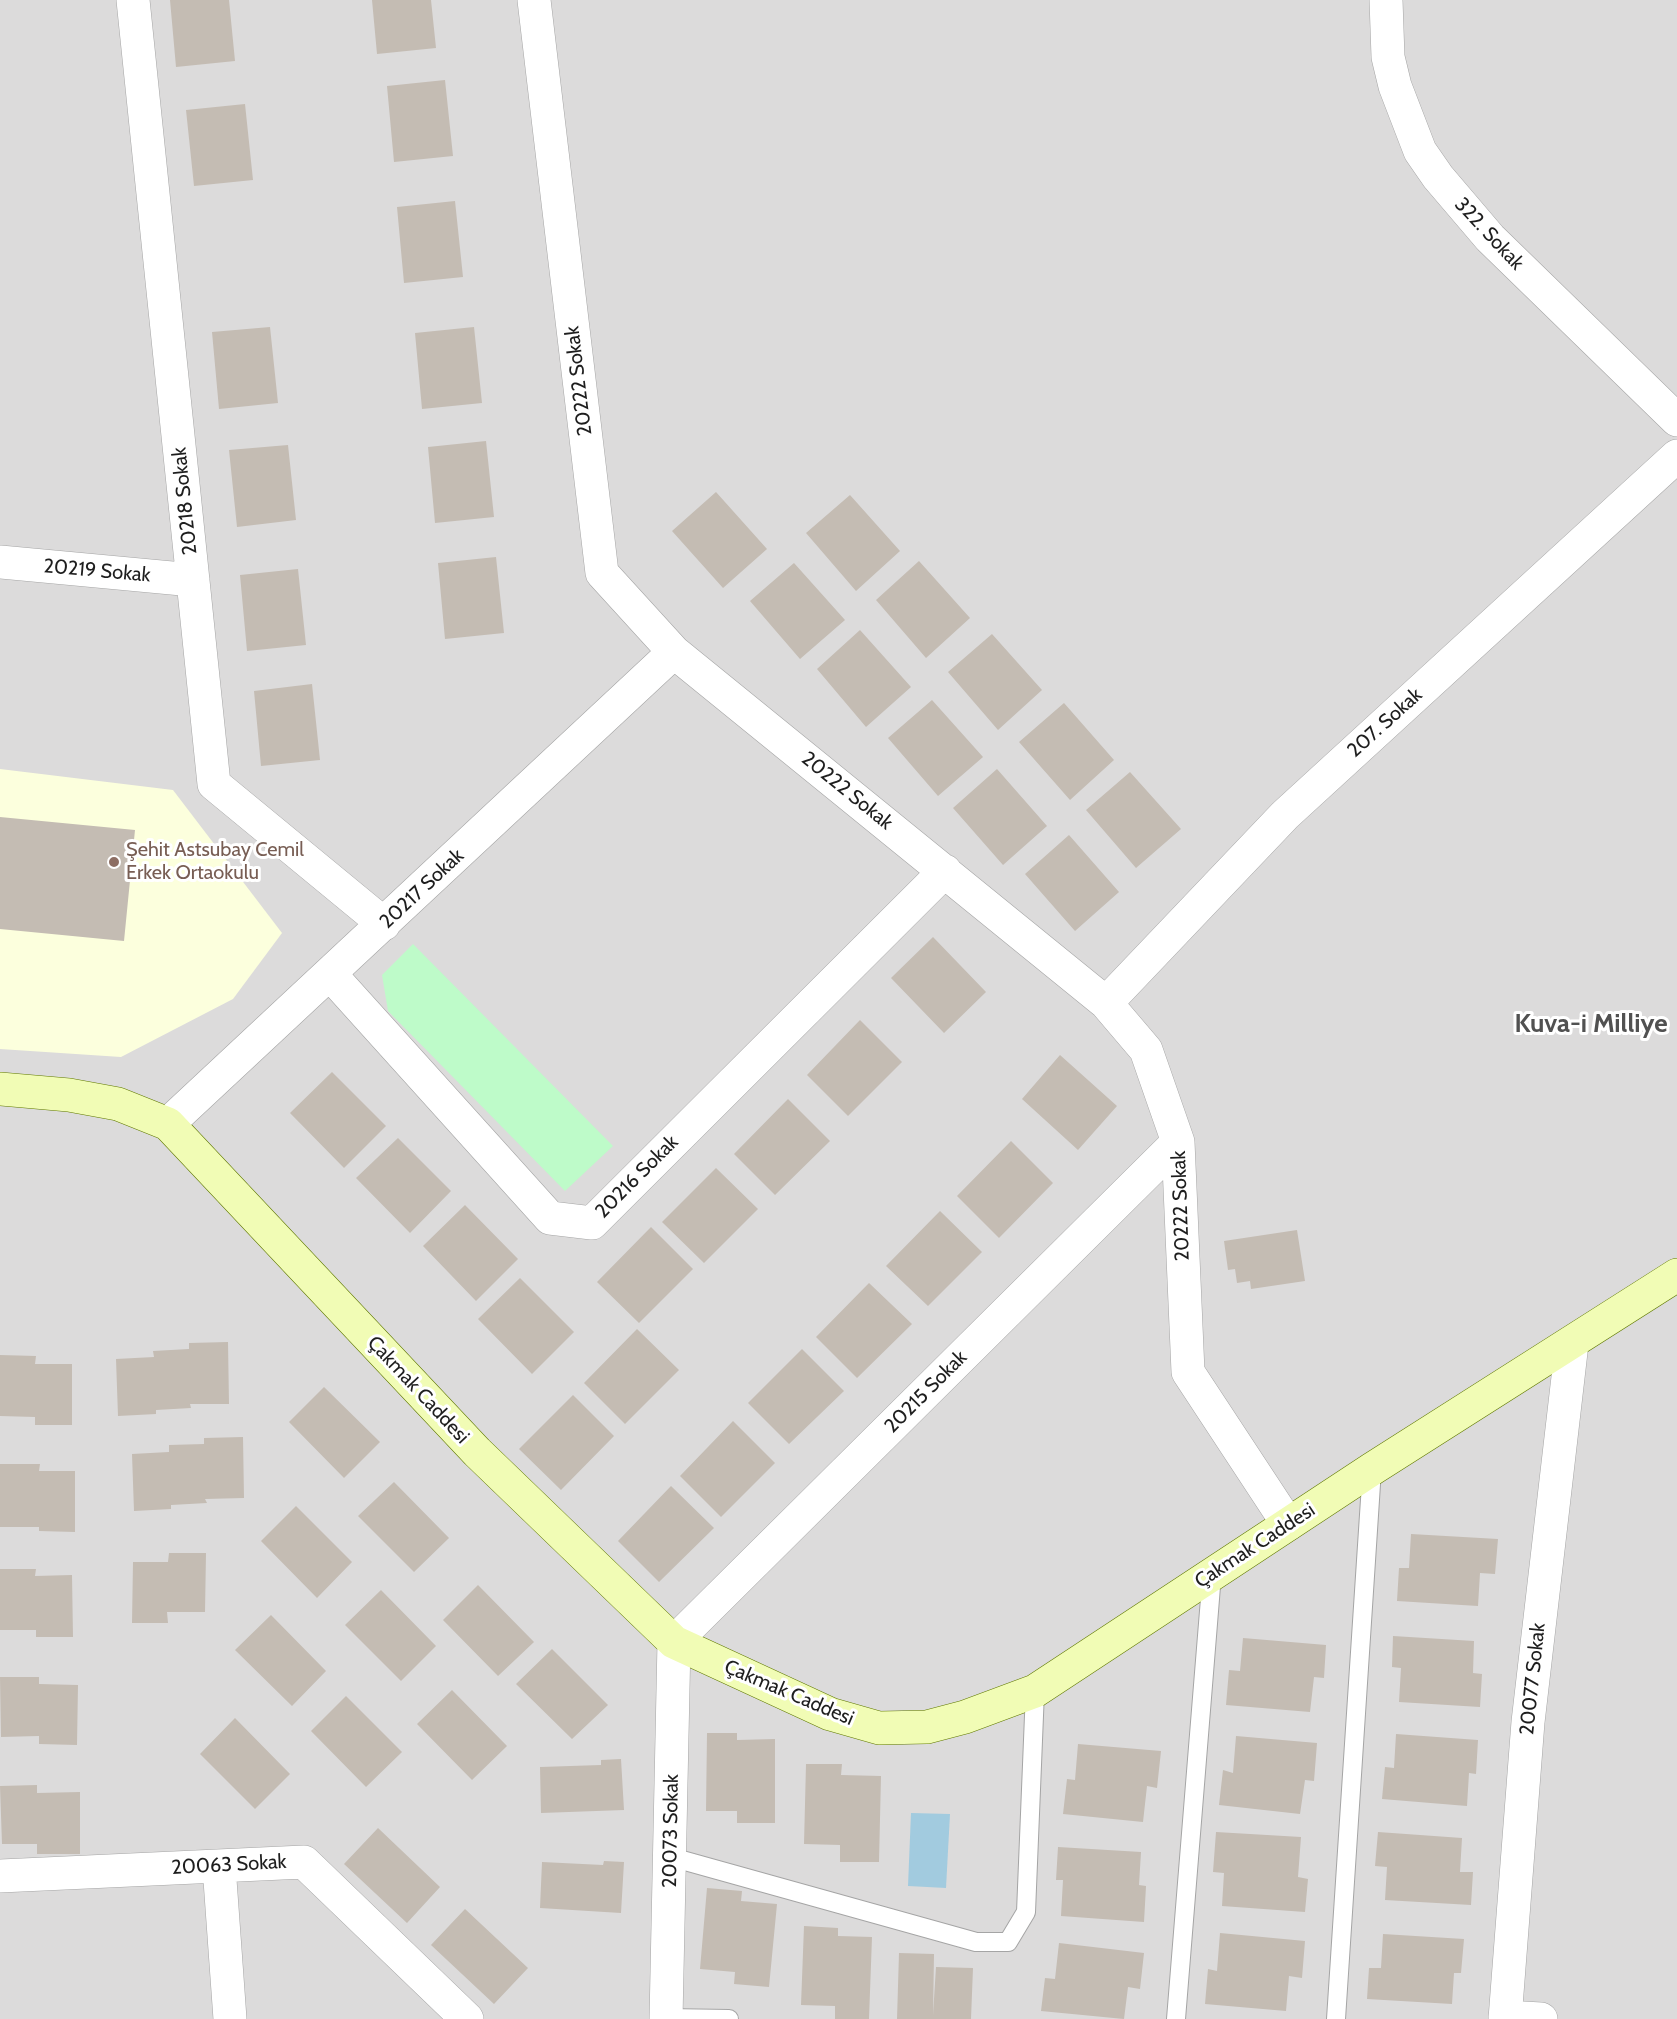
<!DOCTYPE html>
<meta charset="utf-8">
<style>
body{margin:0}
canvas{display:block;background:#efece3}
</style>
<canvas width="1677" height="2019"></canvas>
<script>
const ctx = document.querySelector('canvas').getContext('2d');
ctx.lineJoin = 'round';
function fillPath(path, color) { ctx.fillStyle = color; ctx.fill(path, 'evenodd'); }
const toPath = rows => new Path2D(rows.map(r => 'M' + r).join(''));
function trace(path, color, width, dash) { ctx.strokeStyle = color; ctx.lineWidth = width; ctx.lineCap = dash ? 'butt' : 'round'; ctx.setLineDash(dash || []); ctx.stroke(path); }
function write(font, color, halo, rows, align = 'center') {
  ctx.font = font + ' Cabin,sans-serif'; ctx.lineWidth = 6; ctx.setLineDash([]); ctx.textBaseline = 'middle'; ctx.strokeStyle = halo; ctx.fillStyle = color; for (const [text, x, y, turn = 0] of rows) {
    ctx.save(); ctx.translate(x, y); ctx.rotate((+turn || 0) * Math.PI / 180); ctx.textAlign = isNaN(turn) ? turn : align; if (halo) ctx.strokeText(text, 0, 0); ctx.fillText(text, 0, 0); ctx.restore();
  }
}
fillPath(toPath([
 [0,0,1677,0,1677,2019,0,2019]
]), '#dcdbdb');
fillPath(toPath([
 [0,769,173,790,282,933,233,999,121,1057,0,1049]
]), '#fcffdd');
fillPath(toPath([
 [413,944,613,1146,565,1191,388,1011,382,975]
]), '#befbc9');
fillPath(toPath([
 [911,1813,950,1814,946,1888,908,1886]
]), '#a2cbdf');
fillPath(toPath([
 [170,0,229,0,235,61,176,67],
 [372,0,431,0,436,48,377,54],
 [445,80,453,156,394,162,387,86],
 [245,104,253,180,194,186,186,110],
 [455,201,463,277,404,283,397,207],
 [270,327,278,403,219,409,212,332],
 [474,327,482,403,422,409,415,333],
 [486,441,494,517,435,523,428,447],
 [288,445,296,520,237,527,229,450],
 [716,492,767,549,723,588,672,531],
 [850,495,900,551,856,591,806,533],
 [496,557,504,633,445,639,438,563],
 [919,561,970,618,926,658,876,600],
 [794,563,845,620,800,659,750,601],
 [298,569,306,645,247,651,240,575],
 [860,630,911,687,866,727,817,669],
 [992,634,1042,690,998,730,948,672],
 [312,684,320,760,261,766,254,691],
 [932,700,983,757,938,796,888,738],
 [1064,703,1114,760,1070,800,1019,742],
 [997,769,1047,826,1003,865,953,808],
 [1130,772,1181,829,1136,868,1086,810],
 [0,817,135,830,124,941,0,929],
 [1069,835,1119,892,1075,931,1025,874],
 [933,937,986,992,944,1033,891,978],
 [860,1020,902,1062,848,1116,807,1075],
 [1060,1055,1117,1106,1078,1150,1022,1099],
 [332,1072,386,1126,344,1168,290,1113],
 [788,1099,830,1141,775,1195,734,1154],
 [398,1138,451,1191,410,1233,356,1178],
 [1011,1141,1053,1183,999,1238,957,1196],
 [716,1168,758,1209,704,1263,662,1222],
 [465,1205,518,1259,476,1301,423,1246],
 [940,1211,982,1252,928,1306,886,1266],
 [651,1227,693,1269,639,1323,597,1282],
 [1297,1230,1305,1281,1251,1289,1250,1281,1237,1283,1235,1269,1228,1270,1224,1241],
 [520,1278,574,1332,532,1374,478,1319],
 [869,1283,912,1324,857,1378,816,1337],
 [637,1329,679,1370,625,1424,584,1383],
 [228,1342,229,1404,190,1404,191,1408,156,1410,156,1414,118,1416,116,1359,154,1357,153,1351,189,1349,189,1343],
 [802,1349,844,1391,789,1444,748,1403],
 [0,1355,36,1356,35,1364,72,1364,72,1425,35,1425,35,1417,0,1416],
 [324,1387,380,1442,344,1478,289,1422],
 [573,1395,614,1436,561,1490,519,1449],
 [733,1421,775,1463,721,1517,680,1476],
 [243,1437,244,1498,205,1499,207,1503,171,1505,171,1509,134,1511,132,1454,169,1452,169,1445,204,1444,204,1438],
 [0,1464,40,1464,39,1471,75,1471,75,1532,39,1531,39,1527,0,1527],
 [394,1482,449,1538,414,1572,358,1516],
 [671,1486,714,1528,659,1582,618,1541],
 [296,1506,352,1562,317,1598,261,1541],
 [1411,1534,1498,1539,1495,1574,1480,1573,1478,1606,1397,1601,1399,1568,1409,1568],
 [169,1553,206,1553,205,1612,167,1612,168,1623,132,1623,133,1562,168,1562],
 [0,1569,36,1569,35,1576,72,1575,73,1637,36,1637,36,1630,0,1630],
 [478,1585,534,1642,498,1676,443,1620],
 [381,1590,436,1646,401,1681,345,1625],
 [271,1615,326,1671,292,1706,235,1650],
 [1393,1636,1474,1641,1473,1673,1482,1674,1480,1707,1399,1702,1401,1668,1392,1667],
 [1243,1638,1326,1645,1324,1678,1314,1677,1310,1712,1226,1705,1229,1670,1240,1671],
 [552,1649,608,1705,572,1739,516,1684],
 [0,1677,39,1677,39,1684,78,1685,77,1745,39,1744,39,1736,1,1737],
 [452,1690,507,1746,472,1780,417,1724],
 [346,1696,402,1752,366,1787,311,1731],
 [235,1718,290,1774,255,1809,200,1754],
 [707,1733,737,1733,737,1740,775,1739,775,1823,737,1823,737,1811,706,1811],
 [1396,1734,1478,1740,1476,1774,1469,1773,1467,1806,1382,1799,1385,1767,1394,1768],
 [1236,1736,1317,1743,1314,1781,1305,1780,1300,1814,1219,1805,1223,1770,1233,1773],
 [1078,1744,1161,1751,1157,1788,1147,1786,1143,1822,1063,1814,1067,1779,1075,1780],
 [621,1759,624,1810,541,1813,540,1767,601,1765,601,1760],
 [806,1764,842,1764,841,1775,881,1776,879,1862,840,1862,840,1845,804,1844],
 [37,1785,37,1793,80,1792,80,1854,37,1854,37,1844,2,1844,0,1786],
 [378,1828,440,1887,407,1923,344,1864],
 [1216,1832,1301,1837,1298,1877,1308,1879,1305,1912,1222,1906,1224,1873,1213,1872],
 [1378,1832,1462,1838,1460,1872,1473,1872,1471,1905,1385,1900,1387,1867,1375,1866],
 [1058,1847,1141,1852,1139,1885,1146,1886,1144,1922,1061,1916,1063,1880,1056,1880],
 [604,1861,624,1862,621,1913,540,1908,542,1862,603,1865],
 [707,1888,742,1891,741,1901,777,1904,769,1987,734,1984,735,1972,700,1969],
 [465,1909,528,1968,494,2004,431,1945],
 [804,1926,838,1928,838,1936,872,1937,869,2019,835,2019,835,2006,801,2005],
 [1220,1933,1305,1941,1302,1978,1289,1976,1286,2011,1205,2004,1208,1969,1217,1971],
 [1383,1934,1464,1939,1461,1973,1454,1973,1452,2004,1367,1999,1369,1968,1381,1968],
 [1059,1943,1144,1953,1140,1989,1128,1987,1124,2019,1041,2011,1045,1978,1055,1979],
 [899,1953,934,1954,933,2015,936,1967,973,1968,971,2019,897,2019]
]), '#c4bcb3');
const service = toPath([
 [671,1857,976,1942,1008,1942,1026,1912,1035,1691],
 [666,2018,729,2019],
 [1176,2019,1212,1574],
 [1336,2019,1372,1469]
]);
const minor = toPath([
 [133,0,214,784,384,924],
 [534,0,602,573,674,652,1106,1003,1146,1050,1178,1142,1188,1372,1288,1524],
 [1386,0,1388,57,1395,86,1420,151,1438,177,1490,238,1677,420],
 [0,562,193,580],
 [330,974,550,1218,592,1223,945,871],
 [1106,1003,1285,815,1677,456],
 [168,1124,674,652],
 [219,1866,230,2019],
 [0,1876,304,1862,467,2019],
 [1505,2017,1541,2019],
 [666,2019,674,1642,1178,1142],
 [1505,2019,1528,1722,1572,1343]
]);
const secondary = toPath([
 [0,1089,69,1095,118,1104,168,1124,477,1452,674,1642,830,1714,879,1728,927,1727,965,1717,1035,1691,1372,1469,1677,1275]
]);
trace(service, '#a5a5a5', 20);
trace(minor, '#a5a5a5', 34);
trace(secondary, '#607901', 34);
trace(service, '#fff', 18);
trace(minor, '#fff', 33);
trace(secondary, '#f1fcb5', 33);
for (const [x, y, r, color] of [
 [114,862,6,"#8d6e63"]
]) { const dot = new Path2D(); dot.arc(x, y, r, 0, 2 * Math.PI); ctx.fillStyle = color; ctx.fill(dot); trace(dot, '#fff', 2); }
write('20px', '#1e1e1e', '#fff', [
 ["322. Sokak",1489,234,47],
 ["20222 Sokak",579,381,-97],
 ["20218 Sokak",185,501,-96],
 ["20219 Sokak",97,571,5],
 ["207. Sokak",1385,723,-42],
 ["20222 Sokak",847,791,39],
 ["20217 Sokak",422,889,-43],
 ["20216 Sokak",637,1177,-45],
 ["20222 Sokak",1181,1206,-92],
 ["Çakmak Caddesi",418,1390,47],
 ["20215 Sokak",926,1392,-45],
 ["Çakmak Caddesi",1255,1546,-33],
 ["20077 Sokak",1533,1679,-84],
 ["Çakmak Caddesi",789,1693,23],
 ["20073 Sokak",671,1831,-89],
 ["20063 Sokak",229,1865,-3]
]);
write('20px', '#785e54', '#fff', [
 ["Şehit Astsubay Cemil",126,850],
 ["Erkek Ortaokulu",126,873]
], 'left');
write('bold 26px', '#515151', '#fff', [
 ["Kuva-i̇ Milliye",1591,1024]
]);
</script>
